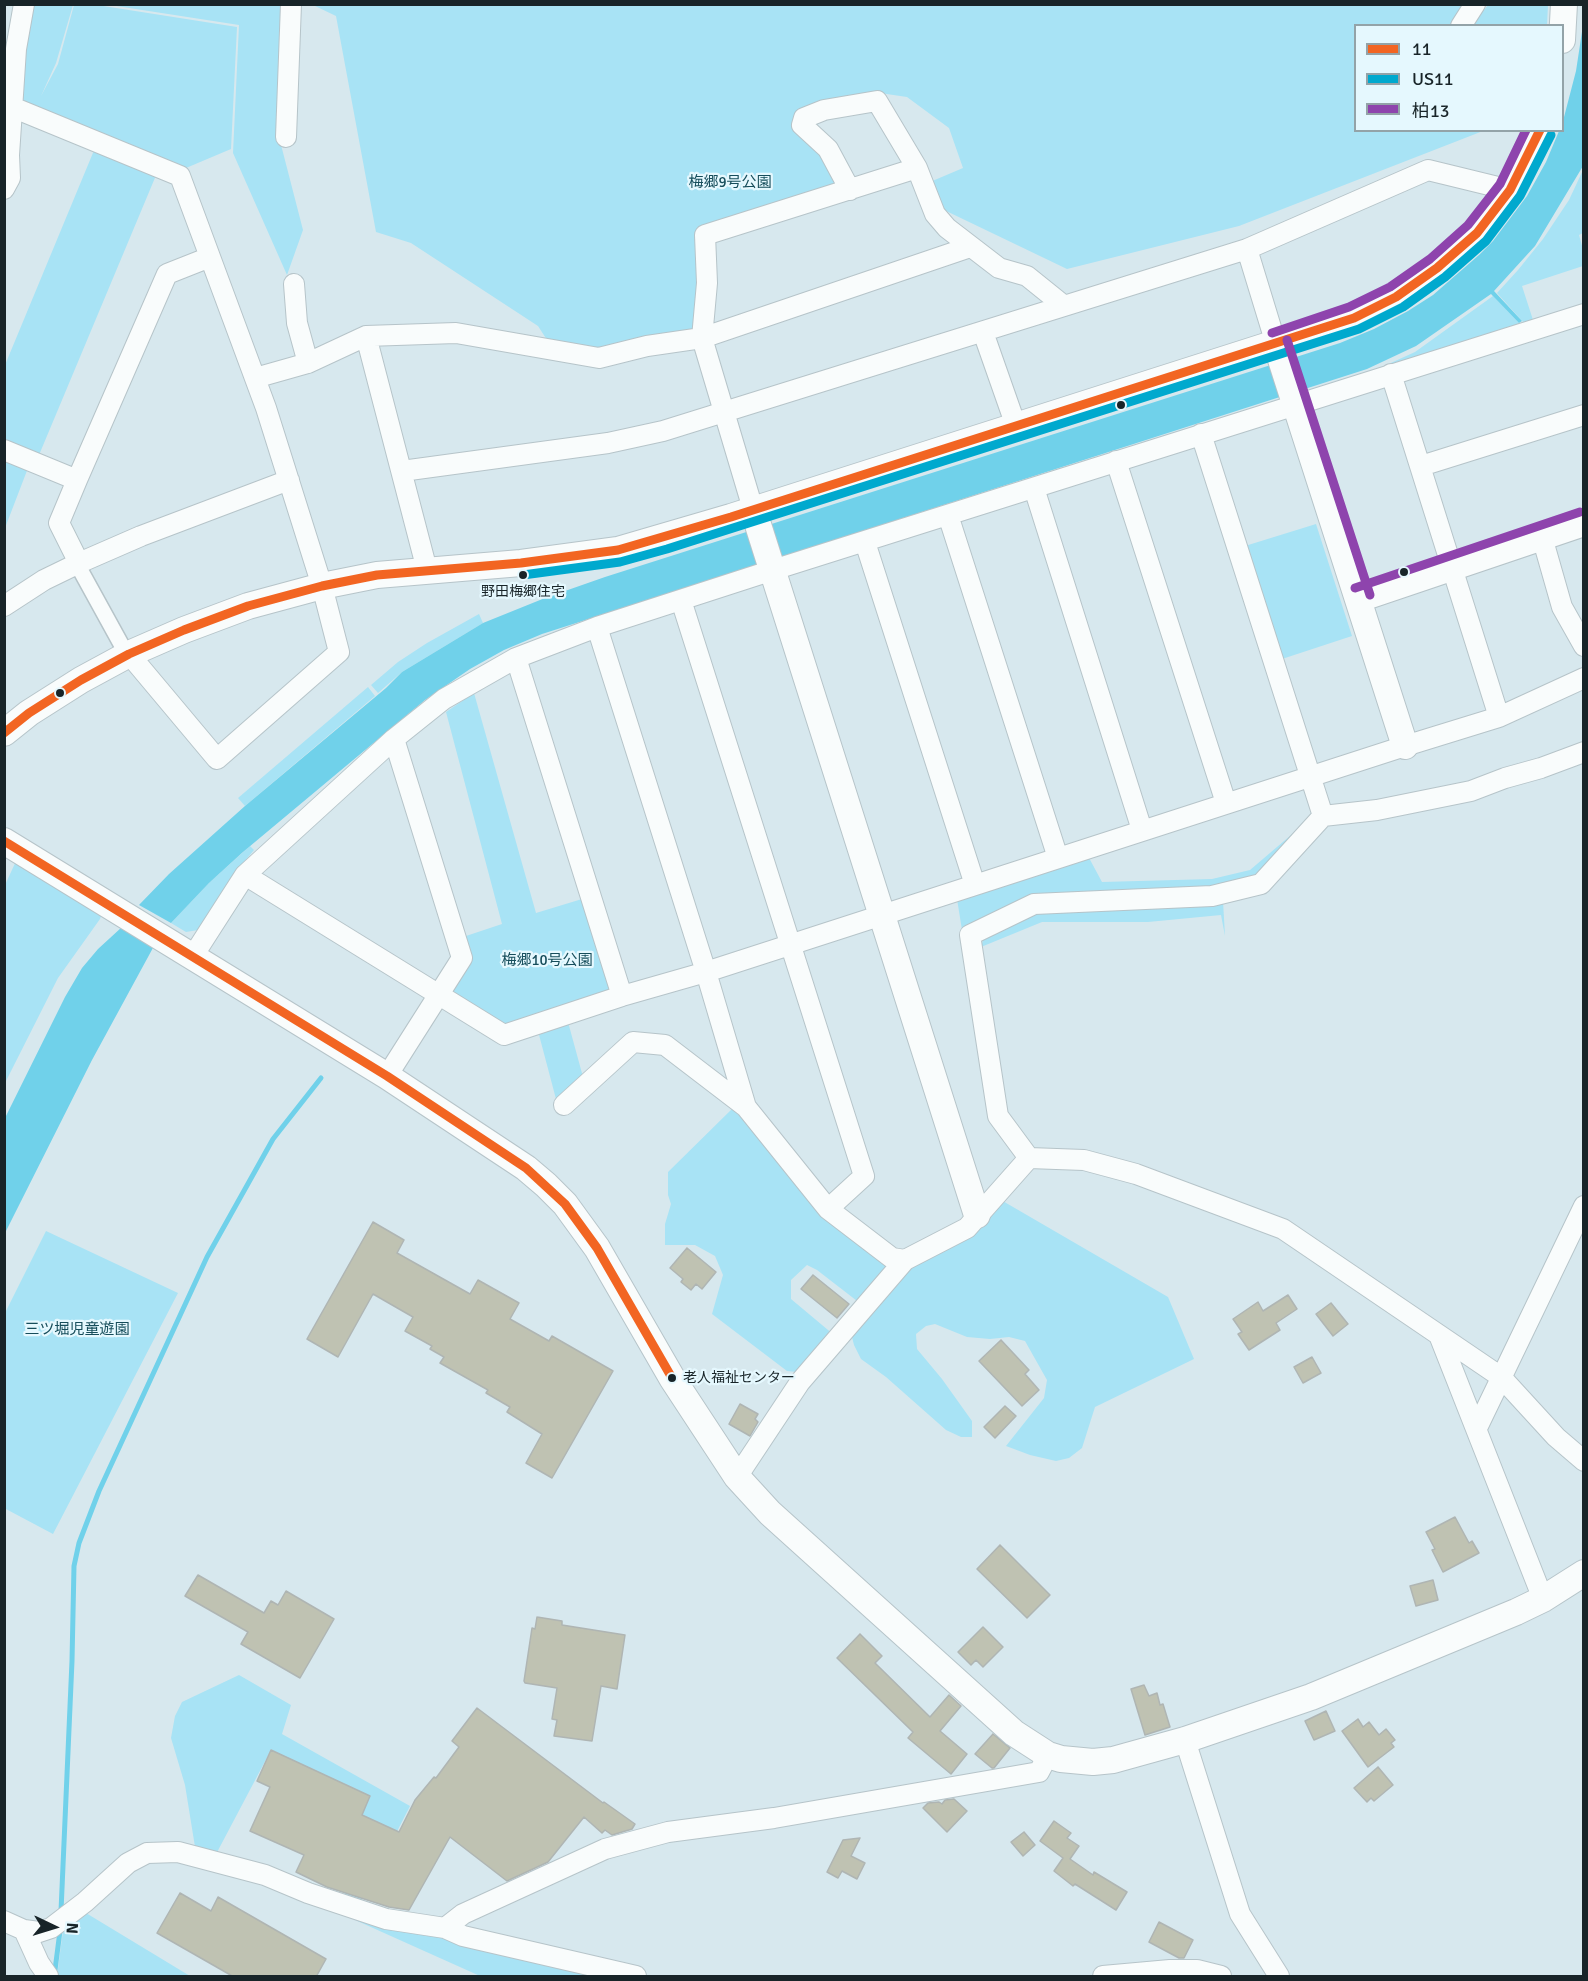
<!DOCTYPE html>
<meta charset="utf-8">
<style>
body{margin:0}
#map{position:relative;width:1588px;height:1981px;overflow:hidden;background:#d7e8ee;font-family:Signika,"Noto Sans JP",sans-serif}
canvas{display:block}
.frame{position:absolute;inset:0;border:6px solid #182428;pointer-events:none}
.legend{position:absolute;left:1354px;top:24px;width:210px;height:108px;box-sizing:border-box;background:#e5f8fe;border:2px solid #93a3a8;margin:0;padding:8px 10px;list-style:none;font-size:18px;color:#182428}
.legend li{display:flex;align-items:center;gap:12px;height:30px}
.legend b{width:30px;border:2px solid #93a3a8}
.north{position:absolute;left:24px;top:1897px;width:60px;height:60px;-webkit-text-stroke:4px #e5f8fe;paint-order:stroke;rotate:94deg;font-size:16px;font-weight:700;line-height:24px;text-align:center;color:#182428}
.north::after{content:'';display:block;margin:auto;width:21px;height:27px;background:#182428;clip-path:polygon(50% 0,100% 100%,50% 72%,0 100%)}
</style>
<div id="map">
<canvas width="1588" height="1981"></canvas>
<div class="frame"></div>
<ul class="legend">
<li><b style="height:8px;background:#f26522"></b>11</li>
<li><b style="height:8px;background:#00a9ce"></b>US11</li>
<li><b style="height:8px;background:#8e44ad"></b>柏13</li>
</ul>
<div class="north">N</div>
</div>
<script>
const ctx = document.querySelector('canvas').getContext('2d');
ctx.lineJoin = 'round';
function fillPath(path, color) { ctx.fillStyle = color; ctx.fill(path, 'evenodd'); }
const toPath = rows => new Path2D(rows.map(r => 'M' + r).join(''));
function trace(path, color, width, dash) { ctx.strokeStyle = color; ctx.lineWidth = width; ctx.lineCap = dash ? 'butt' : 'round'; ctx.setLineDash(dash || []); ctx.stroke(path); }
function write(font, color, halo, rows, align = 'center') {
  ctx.font = font + ' Signika,"Noto Sans JP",sans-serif'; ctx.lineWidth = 4.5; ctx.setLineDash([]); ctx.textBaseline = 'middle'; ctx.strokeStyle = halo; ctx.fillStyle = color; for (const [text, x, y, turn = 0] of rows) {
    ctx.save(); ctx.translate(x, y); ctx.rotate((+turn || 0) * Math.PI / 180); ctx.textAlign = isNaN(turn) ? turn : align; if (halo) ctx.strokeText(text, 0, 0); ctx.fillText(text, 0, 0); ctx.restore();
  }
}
fillPath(toPath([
 [32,5,73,5,56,63,41,96,58,64,74,5,97,5,237,27,231,149,186,168,24,101,20,95],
 [110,5,284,5,279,137,303,230,287,275,233,153,239,25],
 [313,5,1485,5,1484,10,1488,5,1548,5,1547,25,1356,26,1356,130,1483,131,1239,226,1067,269,942,209,930,182,963,168,949,128,907,97,880,93,808,108,824,158,838,179,834,186,700,229,695,328,689,334,601,349,549,343,538,326,411,243,376,232,336,16],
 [95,148,157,173,39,455,5,441,5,365],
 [1583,170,1583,233,1579,235,1583,249,1583,266,1522,286,1533,320,1524,323,1497,293,1518,270,1543,239,1569,200],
 [1493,296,1520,324,1382,367,1415,352],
 [5,458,28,468,5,528],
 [1316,524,1352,636,1282,659,1245,546],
 [479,614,483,623,402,672,378,693,371,685,398,662,427,643],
 [368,687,375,696,245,806,238,798],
 [474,693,536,913,582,899,610,986,606,993,505,1025,454,994,452,986,463,937,502,924,446,712],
 [1311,818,1256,877,1213,887,1031,897,962,930,957,899,1088,856,1102,882,1212,879,1250,870],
 [250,846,254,850,234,874,198,930,186,932,171,923,209,883],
 [17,859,102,913,100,919,58,978,5,1083,5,885],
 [1223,901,1225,936,1221,915,1148,922,1042,922,981,947,984,937,1035,913],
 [568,1022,583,1077,556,1099,538,1031],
 [732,1109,748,1123,826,1220,873,1256,892,1267,861,1304,817,1270,807,1265,791,1280,791,1299,834,1335,797,1372,787,1371,712,1314,723,1275,715,1256,695,1245,665,1245,665,1224,671,1204,668,1195,668,1172],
 [1001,1200,1168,1297,1194,1359,1095,1407,1082,1448,1069,1458,1056,1461,1030,1455,1006,1446,1044,1398,1047,1380,1025,1341,1009,1337,990,1339,967,1337,935,1324,926,1326,916,1334,917,1349,942,1379,972,1421,972,1437,961,1437,946,1430,886,1377,861,1359,854,1345,851,1333,903,1269],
 [46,1231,178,1293,53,1534,4,1508,5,1313],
 [239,1675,291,1705,282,1734,410,1806,360,1904,343,1900,344,1894,377,1822,362,1815,370,1796,271,1750,214,1858,196,1853,185,1785,171,1738,175,1716,182,1702],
 [81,1910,190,1976,57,1976,64,1923],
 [344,1915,477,1942,599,1976,480,1976]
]), '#a8e3f5');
fillPath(toPath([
 [1583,5,1583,166,1535,246,1494,291,1522,321,1519,323,1491,294,1416,346,1367,369,542,634,504,650,470,669,425,700,243,852,209,883,171,923,139,905,169,874,245,806,386,688,402,672,483,623,545,598,605,577,1340,343,1374,329,1408,311,1433,295,1479,255,1493,241,1527,196,1546,162,1559,131,1562,130,1563,121,1576,71,1583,25],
 [122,927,154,946,92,1060,5,1233,5,1118,65,997,82,968,98,949]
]), '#70d1ea');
trace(toPath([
 [61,1911,72,1661,74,1566,79,1543,99,1491,207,1257,273,1139,321,1078],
 [55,1970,60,1931]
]), '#70d1ea', 5);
const building = toPath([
 [373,1222,404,1240,397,1253,470,1294,478,1280,519,1303,510,1319,549,1341,552,1336,613,1371,552,1478,526,1463,542,1434,507,1412,510,1407,486,1393,488,1390,440,1363,444,1357,430,1349,432,1346,405,1331,413,1317,373,1294,338,1357,307,1339,373,1222],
 [687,1248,716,1272,702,1289,696,1284,691,1290,681,1282,683,1279,670,1268,687,1248],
 [813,1275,849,1304,837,1318,801,1289,813,1275],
 [1288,1295,1297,1309,1276,1323,1280,1330,1249,1350,1238,1334,1242,1332,1233,1319,1258,1302,1263,1311,1288,1295],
 [1331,1303,1348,1324,1333,1336,1316,1314,1331,1303],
 [1001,1340,1029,1370,1025,1374,1039,1390,1022,1406,979,1361,1001,1340],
 [1312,1357,1321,1373,1303,1383,1294,1367,1312,1357],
 [740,1404,758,1414,755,1419,758,1422,750,1436,729,1424,740,1404],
 [1005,1406,1016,1416,995,1438,984,1427,1005,1406],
 [1455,1517,1469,1543,1472,1541,1479,1553,1443,1572,1432,1550,1435,1549,1426,1532,1455,1517],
 [1000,1545,1050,1595,1027,1618,977,1569,1000,1545],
 [198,1575,264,1613,271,1601,278,1605,286,1591,334,1619,300,1678,241,1644,248,1632,185,1596,198,1575],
 [1433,1580,1438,1600,1416,1606,1410,1586,1433,1580],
 [537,1617,562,1621,562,1625,625,1635,617,1689,601,1686,592,1741,554,1736,557,1720,552,1719,557,1688,525,1683,524,1681,532,1628,535,1629,537,1617],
 [983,1627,1003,1647,983,1667,976,1660,971,1665,958,1652,983,1627],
 [860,1634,882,1656,875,1663,930,1717,949,1695,961,1706,940,1731,967,1754,951,1774,908,1738,913,1732,837,1658,860,1634],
 [1144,1685,1149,1696,1157,1693,1160,1705,1163,1704,1170,1727,1145,1735,1131,1689,1144,1685],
 [477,1708,603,1803,604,1802,635,1824,632,1829,612,1835,605,1830,602,1833,584,1817,548,1862,507,1881,450,1837,409,1910,389,1907,327,1887,296,1872,304,1855,250,1831,270,1787,257,1781,271,1750,370,1796,362,1815,399,1832,415,1800,434,1777,436,1778,459,1747,452,1741,477,1708],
 [1326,1711,1335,1731,1314,1740,1305,1721,1326,1711],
 [1358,1719,1363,1727,1369,1722,1379,1735,1386,1729,1395,1740,1391,1743,1394,1747,1368,1767,1342,1731,1358,1719],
 [993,1734,1010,1748,994,1768,992,1768,975,1754,993,1734],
 [1378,1767,1393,1785,1374,1801,1371,1798,1367,1802,1354,1788,1378,1767],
 [954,1799,967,1811,947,1832,923,1808,928,1803,939,1802,942,1804,945,1800,954,1799],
 [1054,1821,1071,1833,1067,1838,1079,1846,1070,1859,1093,1875,1094,1872,1127,1892,1116,1910,1075,1884,1073,1886,1054,1871,1063,1858,1040,1841,1054,1821],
 [1024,1832,1035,1845,1023,1856,1011,1842,1024,1832],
 [860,1838,851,1856,865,1863,857,1879,842,1871,838,1878,827,1872,843,1840,860,1838],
 [180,1893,211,1911,218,1897,326,1959,316,1977,234,1977,157,1933,180,1893],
 [1159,1922,1193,1940,1184,1958,1179,1958,1149,1942,1159,1922]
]);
fillPath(building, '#bfc2b2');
trace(building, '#afb5b3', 1.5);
const pedestrian = toPath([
 [77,564,121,644]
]);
const minor = toPath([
 [1461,26,1475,4],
 [12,107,180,176,266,408,322,586,339,652,217,759,129,654],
 [286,137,291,4],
 [4,189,10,178,9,155,16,49,24,4],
 [850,190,828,149,802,125,804,118,824,110,877,101,917,168],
 [1247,249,1276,344],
 [294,284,297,323,308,363],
 [983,332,1016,426],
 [366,336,427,570],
 [1391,374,1499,717],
 [255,378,308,363,366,336,456,333,599,358,647,346,702,338,970,247],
 [1201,434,1323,816],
 [4,450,77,480],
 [1116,461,1226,803],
 [1421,466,1584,415],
 [402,471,608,443,663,431,1247,249,1428,170,1510,190],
 [1034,488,1142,830],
 [753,509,702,338,707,283,705,235,917,168,935,214,947,228,999,268,1027,276,1063,305],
 [948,515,1058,858],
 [1542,537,1562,607,1584,646],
 [865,542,975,885],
 [79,563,59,523,77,480,167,274,210,257],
 [681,600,864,1176,828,1209],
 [4,606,44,580,79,563,141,536,289,480],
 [597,627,706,972,746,1107,828,1209,892,1258,905,1260],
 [516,658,622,996],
 [245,875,504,1035,622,996,706,972,1405,746,1499,717,1584,678],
 [193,956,245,875,394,739,444,699,516,658,597,627,773,570,1584,314],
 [387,1076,462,958,394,739],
 [564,1105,633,1042,665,1045,746,1107],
 [1029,1158,998,1116,970,935,1034,904,1212,896,1261,884,1323,816,1377,810,1471,791,1505,778,1541,768,1584,752],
 [1439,1335,1543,1599],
 [1477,1428,1584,1206],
 [737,1477,800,1382,905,1260,967,1228,1029,1158,1084,1160,1136,1174,1283,1229,1501,1377,1556,1437,1584,1461],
 [1185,1740,1240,1914,1279,1976],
 [4,1921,24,1930,39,1932,51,1928,85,1902,128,1863,147,1853,178,1852,265,1875,308,1893,386,1919,445,1928,463,1936,636,1976],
 [445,1928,463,1914,605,1849,668,1832,774,1818,1039,1772,1048,1755],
 [24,1930,39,1963,48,1976],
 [1103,1976,1170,1970,1197,1970,1221,1976]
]);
const tertiary = toPath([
 [1562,40,1564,4],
 [1276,344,1405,746],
 [753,509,977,1215],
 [1359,599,1584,523],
 [4,733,29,713,81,680,129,654,184,630,248,606,322,586,377,575,521,563,618,550,731,517,1354,318,1396,297,1437,268,1477,233,1510,190,1540,130],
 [4,841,387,1076,526,1168,546,1185,565,1204,597,1248,672,1378,737,1477,770,1513,1014,1733,1048,1755,1061,1759,1093,1762,1113,1760,1185,1740,1311,1697,1516,1612,1543,1599,1584,1573]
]);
trace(pedestrian, '#b6c4c9', 18);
trace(minor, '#b6c4c9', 22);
trace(tertiary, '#b6c4c9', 28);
trace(pedestrian, '#f9fcfc', 15);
trace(minor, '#f9fcfc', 20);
trace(tertiary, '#f9fcfc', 26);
trace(toPath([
 [4,733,29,713,81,680,129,654,184,630,248,606,322,586,377,575,521,563,618,550,731,517,1354,318,1396,297,1437,268,1477,233,1510,190,1540,130],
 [4,841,387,1076,526,1168,565,1204,597,1248,672,1378]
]), '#f26522', 9);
trace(toPath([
 [523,575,620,562,667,549,1359,329,1403,307,1445,277,1486,241,1520,196,1551,135]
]), '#00a9ce', 9);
trace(toPath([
 [1272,333,1349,307,1390,287,1430,259,1468,225,1500,184,1526,130],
 [1287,340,1370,595],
 [1355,588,1580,512]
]), '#8e44ad', 9);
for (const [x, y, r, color] of [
 [1121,405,5,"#182428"],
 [1404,572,5,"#182428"],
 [523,575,5,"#182428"],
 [60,693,5,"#182428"],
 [672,1378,5,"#182428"]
]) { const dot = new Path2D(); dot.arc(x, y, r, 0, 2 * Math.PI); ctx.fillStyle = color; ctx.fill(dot); trace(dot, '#e5f8fe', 2); }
write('14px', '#182428', '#e5f8fe', [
 ["野田梅郷住宅",523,592],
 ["老人福祉センター",683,1378,"left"]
]);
write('15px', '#164d5b', '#e5f8fe', [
 ["梅郷9号公園",730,183],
 ["梅郷10号公園",547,961],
 ["三ツ堀児童遊園",77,1330]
]);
</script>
